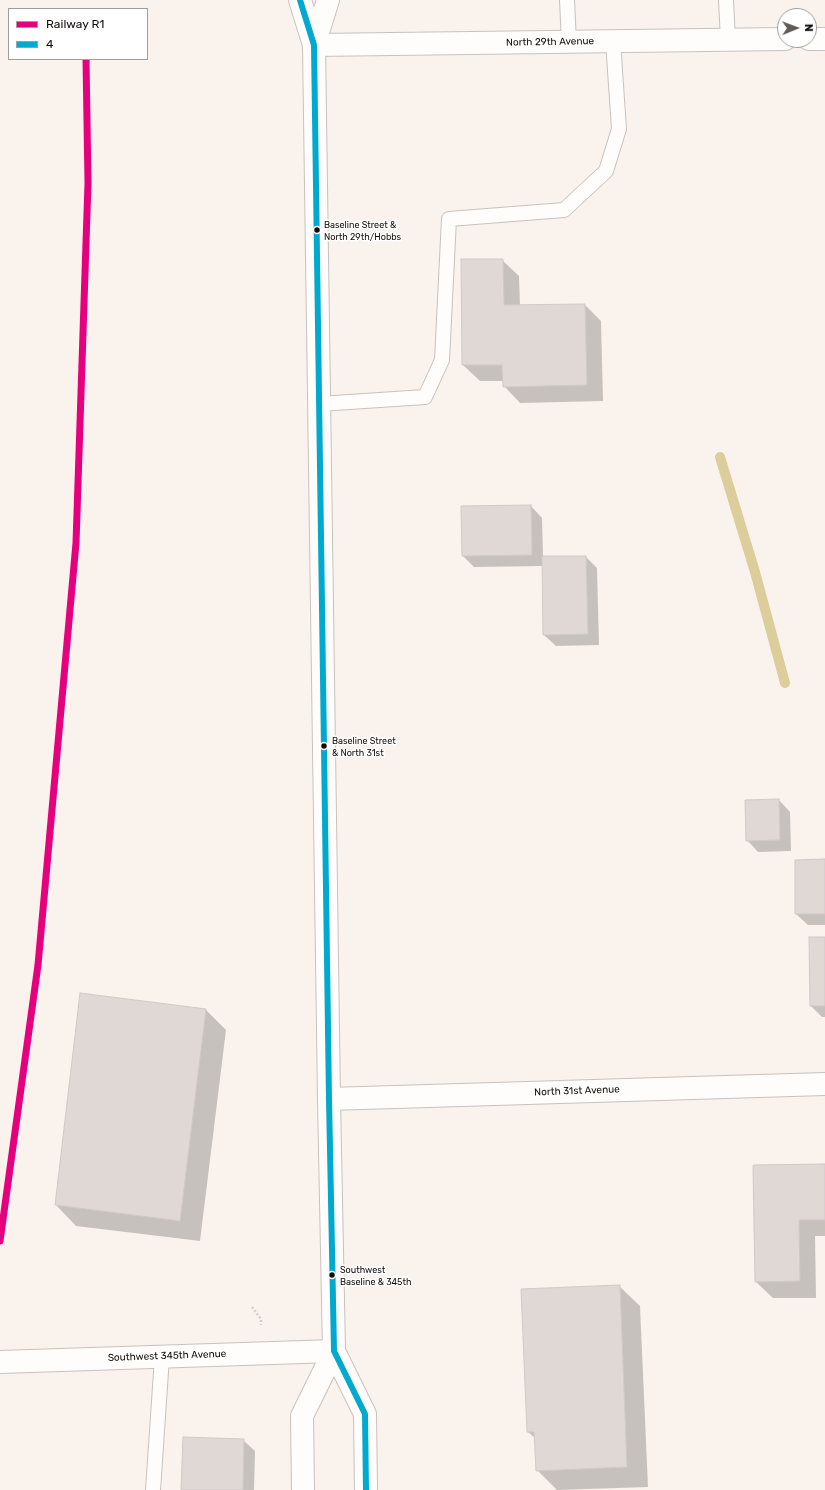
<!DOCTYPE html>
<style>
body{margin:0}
#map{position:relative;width:825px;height:1490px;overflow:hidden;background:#f9f2ed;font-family:Rubik,sans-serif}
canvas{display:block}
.legend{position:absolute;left:8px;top:8px;width:140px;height:52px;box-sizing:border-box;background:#fff;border:1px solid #a09e9d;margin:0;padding:5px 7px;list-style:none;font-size:12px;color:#110c09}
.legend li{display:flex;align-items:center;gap:8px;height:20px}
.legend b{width:20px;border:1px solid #a09e9d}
.north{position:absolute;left:777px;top:8px;width:40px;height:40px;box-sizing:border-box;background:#fff;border:1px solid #a09e9d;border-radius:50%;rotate:89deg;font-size:11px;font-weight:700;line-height:16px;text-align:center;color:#110c09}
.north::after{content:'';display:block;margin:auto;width:14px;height:18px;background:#625c59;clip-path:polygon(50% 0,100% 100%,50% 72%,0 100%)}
</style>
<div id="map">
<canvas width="825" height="1490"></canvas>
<ul class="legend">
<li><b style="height:5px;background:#e5007d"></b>Railway R1</li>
<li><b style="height:5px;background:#00a9ce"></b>4</li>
</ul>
<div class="north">N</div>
</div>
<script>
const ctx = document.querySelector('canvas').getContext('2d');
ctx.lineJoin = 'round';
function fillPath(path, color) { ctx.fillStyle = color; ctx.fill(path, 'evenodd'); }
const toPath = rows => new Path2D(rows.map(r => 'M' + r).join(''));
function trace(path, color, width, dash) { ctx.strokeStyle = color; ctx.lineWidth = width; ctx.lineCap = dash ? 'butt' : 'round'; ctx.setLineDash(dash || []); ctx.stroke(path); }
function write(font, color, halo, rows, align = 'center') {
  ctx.font = font + ' Rubik,sans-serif'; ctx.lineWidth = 3; ctx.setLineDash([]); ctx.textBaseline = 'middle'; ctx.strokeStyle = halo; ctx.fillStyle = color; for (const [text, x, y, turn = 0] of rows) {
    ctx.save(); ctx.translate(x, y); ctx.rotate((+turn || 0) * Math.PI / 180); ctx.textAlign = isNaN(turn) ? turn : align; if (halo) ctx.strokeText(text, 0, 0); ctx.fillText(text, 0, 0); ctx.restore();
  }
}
fillPath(toPath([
 [502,260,519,276,520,306,585,305,601,321,603,401,520,403,504,386,504,381,480,381,463,365],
 [531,506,542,518,543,557,586,557,597,568,599,645,556,646,544,635,543,566,474,567,463,556],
 [779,800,790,812,791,851,758,852,747,840],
 [825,860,825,925,808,925,796,914],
 [825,938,825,1017,822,1017,811,1006],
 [205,1009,226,1030,200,1241,76,1226,56,1205],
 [825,1165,825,1236,815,1236,816,1298,773,1298,756,1282],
 [619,1286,640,1306,648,1487,557,1490,537,1470,536,1439,528,1432],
 [243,1440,255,1451,254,1490,182,1490]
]), '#0003');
trace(toPath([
 [720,457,755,572,785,683]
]), '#dcce9b', 10);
const building = toPath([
 [461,259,503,259,504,305,585,304,587,385,503,387,502,365,462,365,461,259],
 [531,505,532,555,462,556,461,506,531,505],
 [542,556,586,556,588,634,543,635,542,556],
 [779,799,780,840,746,841,745,800,779,799],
 [825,859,825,914,795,914,795,860,825,859],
 [809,937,825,937,825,1006,810,1006,809,937],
 [80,993,206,1009,180,1221,55,1205,80,993],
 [825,1164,825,1220,799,1220,800,1281,755,1282,753,1165,825,1164],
 [620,1285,627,1467,536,1471,534,1432,527,1432,521,1289,620,1285],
 [183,1437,244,1439,243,1490,181,1490,183,1437]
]);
fillPath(building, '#dfd8d5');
trace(building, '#d0c9c6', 1);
const lane = toPath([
 [567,0,569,42],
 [726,0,728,40],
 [319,404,425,397,442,360,449,219,564,210,606,171,619,129,613,41],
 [153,1490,162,1357]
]);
const street = toPath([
 [809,39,825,39],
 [314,45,785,39],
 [329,1099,825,1084],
 [0,1362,334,1351]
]);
const highway = toPath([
 [300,0,314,45,329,1099,334,1351,365,1414,366,1490],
 [314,45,328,0],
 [303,1490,302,1416,334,1351]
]);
trace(lane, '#c8c2be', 16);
trace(street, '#c8c2be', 24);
trace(highway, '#c8c2be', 24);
trace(toPath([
 [252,1307,261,1319,261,1325]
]), '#d1cfce', 2.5, [2, 2]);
trace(lane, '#fefdfc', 14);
trace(street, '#fefdfc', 22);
trace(highway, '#fefdfc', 22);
trace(toPath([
 [300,0,314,45,329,1099,334,1351,365,1414,366,1490]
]), '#00a9ce', 6);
trace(toPath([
 [0,1241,38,965,76,543,88,183,86,59]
]), '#e5007d', 7);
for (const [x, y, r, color] of [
 [317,230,3.5,"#110c09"],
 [324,746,3.5,"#110c09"],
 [332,1275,3.5,"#110c09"]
]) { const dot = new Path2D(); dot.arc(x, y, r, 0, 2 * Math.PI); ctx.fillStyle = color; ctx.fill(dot); trace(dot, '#fff', 1.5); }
write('9px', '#110c09', '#fff', [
 ["Baseline Street &",324,225],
 ["North 29th/Hobbs",324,237],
 ["Baseline Street",332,741],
 ["& North 31st",332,753],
 ["Southwest",340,1270],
 ["Baseline & 345th",340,1282]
], 'left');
write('10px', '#110c09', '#fff', [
 ["North 29th Avenue",550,42,-1],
 ["North 31st Avenue",577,1091,-2],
 ["Southwest 345th Avenue",167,1356,-2]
]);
</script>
